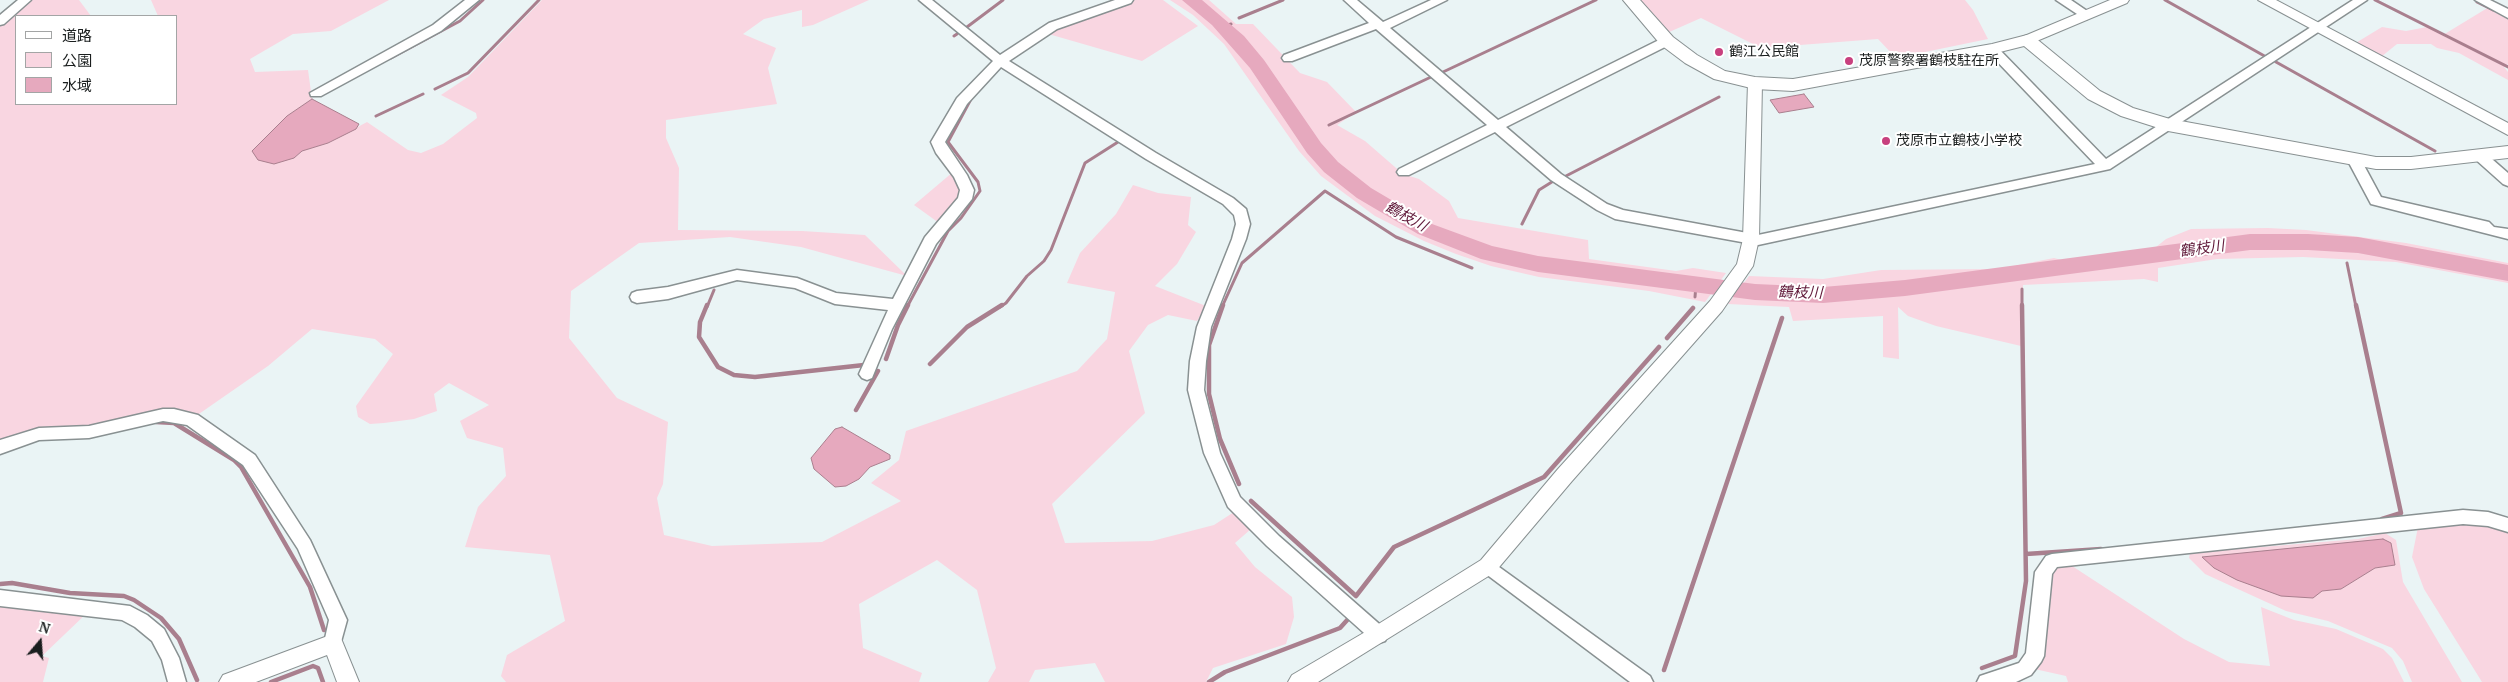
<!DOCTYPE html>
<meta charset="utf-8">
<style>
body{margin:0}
#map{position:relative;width:2508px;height:682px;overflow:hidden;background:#eaf4f5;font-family:"PT Serif","Noto Sans JP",serif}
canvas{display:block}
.legend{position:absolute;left:15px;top:15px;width:162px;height:90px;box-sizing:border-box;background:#fff;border:1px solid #a3a5a5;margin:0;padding:6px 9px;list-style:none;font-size:15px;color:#1a1e1e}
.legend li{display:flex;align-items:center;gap:10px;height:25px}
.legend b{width:25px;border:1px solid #a3a5a5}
.north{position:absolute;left:15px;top:617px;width:50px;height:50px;-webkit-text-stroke:4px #fff;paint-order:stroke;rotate:18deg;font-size:14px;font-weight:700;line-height:20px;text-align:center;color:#1a1e1e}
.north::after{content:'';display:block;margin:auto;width:18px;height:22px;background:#1a1e1e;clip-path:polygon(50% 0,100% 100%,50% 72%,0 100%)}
</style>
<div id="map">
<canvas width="2508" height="682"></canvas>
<ul class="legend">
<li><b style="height:6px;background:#fff"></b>道路</li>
<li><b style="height:14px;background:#f9d6e1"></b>公園</li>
<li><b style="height:14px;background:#e6a9be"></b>水域</li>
</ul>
<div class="north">N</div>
</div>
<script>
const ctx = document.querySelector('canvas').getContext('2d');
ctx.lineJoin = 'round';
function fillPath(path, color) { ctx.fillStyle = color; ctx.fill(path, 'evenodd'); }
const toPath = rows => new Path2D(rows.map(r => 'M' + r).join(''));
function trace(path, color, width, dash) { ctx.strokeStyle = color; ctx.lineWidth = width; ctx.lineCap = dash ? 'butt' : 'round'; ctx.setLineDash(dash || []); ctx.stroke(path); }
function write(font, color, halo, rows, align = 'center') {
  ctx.font = font + ' "PT Serif","Noto Sans JP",serif'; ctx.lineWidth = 4; ctx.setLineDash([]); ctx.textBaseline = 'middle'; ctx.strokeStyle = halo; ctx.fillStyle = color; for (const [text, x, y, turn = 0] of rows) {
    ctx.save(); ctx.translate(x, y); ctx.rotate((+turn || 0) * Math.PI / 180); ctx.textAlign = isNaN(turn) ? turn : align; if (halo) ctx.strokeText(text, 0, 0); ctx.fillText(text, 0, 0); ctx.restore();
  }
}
fillPath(toPath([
 [28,0,79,0,91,16,16,16,16,104,176,104,176,16,158,16,151,0,389,0,331,31,293,34,250,59,255,72,308,70,312,99,287,116,294,158,302,151,328,143,367,122,408,150,421,153,443,144,477,118,476,113,441,95,468,77,542,0,869,0,813,25,802,27,802,10,764,19,743,34,776,48,768,68,777,104,666,120,666,138,679,168,678,230,802,231,865,235,907,276,801,247,730,237,639,243,571,291,569,338,617,398,668,422,663,484,657,498,664,535,712,546,822,542,901,501,871,483,899,460,906,431,1077,371,1107,339,1115,292,1067,283,1080,253,1116,214,1133,185,1158,193,1191,197,1188,225,1196,232,1177,264,1155,286,1206,306,1197,321,1168,315,1148,325,1129,351,1145,413,1052,504,1065,543,1152,541,1214,525,1234,512,1251,529,1235,543,1255,567,1292,597,1294,617,1286,644,1213,668,1206,682,1105,682,1095,663,1035,670,1029,682,988,682,996,668,977,590,937,560,859,604,863,648,922,673,919,682,506,682,501,676,507,655,565,621,550,555,465,547,478,507,506,476,503,448,467,438,460,421,489,405,449,383,434,394,437,411,414,419,384,423,370,424,358,417,356,406,393,354,375,339,312,329,268,366,196,416,0,443,0,25],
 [1135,0,1163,0,1198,26,1142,61,1045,33],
 [1170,0,1187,0,1217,23,1254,65,1307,144,1330,169,1375,204,1409,224,1476,252,1505,260,1554,270,1671,285,1670,288,1677,290,1694,287,1714,290,1705,302,1649,291,1539,277,1491,266,1456,254,1424,241,1375,216,1321,176,1299,151,1224,44,1193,15],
 [1195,0,1209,0,1236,24,1253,24,1300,73,1327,82,1356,112,1337,125,1365,141,1403,174,1419,179,1449,201,1458,218,1588,240,1589,259,1676,271,1693,268,1726,273,1718,284,1557,265,1492,251,1434,230,1409,218,1366,191,1333,165,1309,137,1241,41],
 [1639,0,1965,0,1973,10,1988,39,1896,58,1878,39,1761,48,1701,18,1667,33],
 [2489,7,2508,16,2508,64,2504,67,2508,72,2508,80,2459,53,2437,48,2431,44,2397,44,2381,57,2354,44,2382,27,2406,31,2427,27,2443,35],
 [953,172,964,194,939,223,914,205],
 [2268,228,2306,230,2406,243,2508,263,2508,283,2396,262,2303,257,2217,259,2158,268,2158,282,2144,279,2023,285,2021,346,1936,326,1908,316,1898,307,1899,359,1883,357,1883,316,1793,321,1789,307,1728,304,1749,276,1823,279,1881,270,1998,269,2054,258,2073,263,2151,251,2166,239,2191,229],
 [2474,521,2487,524,2508,532,2508,682,2482,682,2424,589,2412,557,2418,527],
 [2385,533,2396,540,2403,582,2462,682,2412,682,2403,661,2392,648,2328,621,2286,611,2205,574,2189,558,2190,553,2358,539],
 [2391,543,2394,565,2375,568,2341,589,2321,591],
 [2069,564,2184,639,2229,662,2270,666,2261,607,2294,620,2336,629,2383,649,2392,658,2404,682,2068,682,2066,676,2030,668,2047,578,2054,568],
 [0,603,88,612,42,656,49,658,43,682,0,682]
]), '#f9d6e1');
const water = toPath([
 [1804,94,1814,107,1779,113,1770,100,1804,94],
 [312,99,359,124,356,129,328,143,302,151,294,158,274,164,258,160,252,151,287,116,312,99],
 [842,427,890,455,890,459,870,467,859,479,846,486,835,487,814,469,811,458,835,429,842,427],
 [2383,539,2391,543,2395,565,2375,568,2341,589,2322,591,2313,598,2281,596,2237,580,2214,568,2202,557,2383,539]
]);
fillPath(water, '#e6a9be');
trace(water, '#a97f8e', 1);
trace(toPath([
 [2165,0,2268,58],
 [2375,0,2508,67],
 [2477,2,2493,10],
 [1239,18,1283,0],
 [967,27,1003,0],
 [1223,27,1231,24],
 [954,36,957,34],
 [391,58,460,21,483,0],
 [2276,62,2435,151],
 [1443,72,1596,0],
 [435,89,468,73,539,0],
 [376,116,423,94],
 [1329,125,1431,77],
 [1304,133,1311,132],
 [1564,177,1719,97],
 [1522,224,1539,190,1555,180],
 [2347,263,2356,307],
 [2022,289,2022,307],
 [1695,297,1696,285],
 [707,307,714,290],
 [907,307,948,231,961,218,980,191,978,182,948,142,971,99],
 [1000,307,1006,303,1027,276,1044,261,1051,250,1085,163,1118,142],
 [1222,307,1242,263,1325,191,1396,237,1472,268]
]), '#a97f8e', 3);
trace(toPath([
 [707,305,700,322,699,337,718,367,734,375,755,377,864,365],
 [1223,305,1209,345,1209,394,1220,439,1239,484],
 [2356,305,2401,513,2382,519],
 [1667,338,1693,308],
 [886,359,898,325,908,305],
 [930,364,967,327,1002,305],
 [856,410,878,371],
 [156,422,174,423,234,460,241,467,310,587,324,630],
 [1251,501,1356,596,1394,547,1544,477,1659,347],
 [2026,554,2101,549],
 [0,584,12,583,70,593,124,596,134,600,161,618,179,639,197,680],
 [1982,668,2015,656,2026,581,2022,305],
 [1664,670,1782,318],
 [271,682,313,666,318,668,323,682],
 [1209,682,1225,672,1340,628,1349,618]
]), '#a97f8e', 4.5);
fillPath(toPath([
 [1182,0,1202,0,1244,36,1264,60,1321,143,1338,162,1371,188,1432,224,1492,246,1538,256,1755,284,1823,287,1905,280,2250,234,2308,234,2358,237,2508,265,2508,281,2358,253,2308,250,2250,250,1905,296,1823,303,1755,300,1538,272,1481,259,1418,234,1357,198,1324,172,1307,153,1250,68,1212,25,1182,0]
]), '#e6a9be');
const minor = toPath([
 [18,0,31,0,4,24,0,25,0,15,18,0],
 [465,0,479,0,441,31,321,96,311,96,310,93,433,25,465,0],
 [919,0,932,0,1000,55,1049,23,1115,0,1133,0,1131,3,1057,29,1009,61,1156,153,1233,198,1246,209,1250,224,1246,239,1211,327,1206,361,1204,390,1220,453,1240,497,1279,536,1385,629,1388,635,1385,641,1379,643,1373,641,1267,546,1228,507,1204,453,1188,390,1190,361,1197,327,1232,239,1236,224,1234,215,1223,204,1146,159,1001,67,967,104,945,142,967,175,974,190,972,199,936,244,892,329,872,378,867,380,862,378,859,374,888,310,835,304,795,288,737,280,668,299,637,303,632,301,630,297,632,293,637,291,668,287,737,270,797,278,836,293,893,299,925,237,958,198,960,190,954,177,936,153,931,142,957,98,993,61,919,0],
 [1344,0,1357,0,1383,22,1431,0,1447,0,1390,28,1498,120,1663,38,1671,38,1673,41,1671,44,1506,127,1561,174,1607,204,1623,210,1758,235,2095,164,1988,52,1986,49,1988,46,1996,46,2106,159,2353,0,2367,0,2110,169,1758,245,1615,219,1597,210,1551,180,1495,132,1409,175,1399,175,1397,172,1399,169,1487,125,1376,29,1292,61,1284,61,1282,58,1284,55,1369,23,1344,0],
 [2056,0,2071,0,2093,15,2087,19,2083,18,2056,0],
 [2475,0,2490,0,2508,9,2508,18,2475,0],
 [2480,151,2485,153,2508,173,2508,186,2503,184,2475,159,2473,156,2475,153,2480,151],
 [2355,156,2360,158,2381,197,2489,222,2494,227,2508,229,2508,239,2371,204,2348,161,2355,156],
 [163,409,174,409,198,415,255,455,310,540,347,620,339,649,333,651,327,649,324,643,329,620,298,549,243,465,187,425,163,421,89,438,39,440,0,454,0,440,39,428,89,426,163,409],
 [2463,510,2488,512,2508,518,2508,532,2488,526,2463,524,2057,567,2052,574,2044,656,2041,662,2031,675,2016,682,1977,682,1980,676,2019,663,2026,653,2035,572,2046,556,2052,554,2463,510],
 [1488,559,1650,676,1653,682,1630,682,1482,571,1479,566,1482,561,1488,559],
 [0,590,130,606,147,615,164,629,179,658,186,682,168,682,162,660,152,641,135,627,122,620,0,606,0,590]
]);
const tertiary = toPath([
 [2110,0,2129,0,2127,3,2032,43,2022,43,2020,40,2022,37,2110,0],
 [2258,0,2276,0,2508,123,2508,135,2258,0],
 [1755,78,1762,83,1759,239,1753,266,1722,311,1572,481,1495,572,1318,682,1288,682,1292,675,1372,628,1481,560,1558,469,1710,301,1737,264,1743,239,1748,83,1755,78],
 [333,634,340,636,359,682,337,682,327,655,256,682,219,682,223,675,333,634]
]);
const secondary = toPath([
 [1623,0,1640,0,1673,37,1697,55,1725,71,1755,77,1793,79,1992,44,2027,35,2033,36,2100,91,2133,108,2170,119,2376,157,2411,157,2508,146,2508,158,2411,169,2376,169,2168,131,2121,116,2088,99,2024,46,1992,54,1793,91,1755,89,1714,79,1685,63,1661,45,1623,0]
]);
trace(minor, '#899192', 3);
trace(tertiary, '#899192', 2);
trace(secondary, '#899192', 2);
fillPath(minor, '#fff');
fillPath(tertiary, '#fff');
fillPath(secondary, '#fff');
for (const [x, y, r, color] of [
 [1719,52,5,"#c8407e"],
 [1849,61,5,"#c8407e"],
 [1886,141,5,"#c8407e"]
]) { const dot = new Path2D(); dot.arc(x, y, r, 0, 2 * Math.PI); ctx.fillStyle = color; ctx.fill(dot); trace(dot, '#fff', 2); }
write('14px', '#1a1e1e', '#fff', [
 ["鶴江公民館",1729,52],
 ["茂原警察署鶴枝駐在所",1859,61],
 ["茂原市立鶴枝小学校",1896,141]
], 'left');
write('italic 15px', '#611a3a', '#fff', [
 ["鶴枝川",1406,217,29],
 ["鶴枝川",2202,249,-8],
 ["鶴枝川",1800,293,1]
]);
</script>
